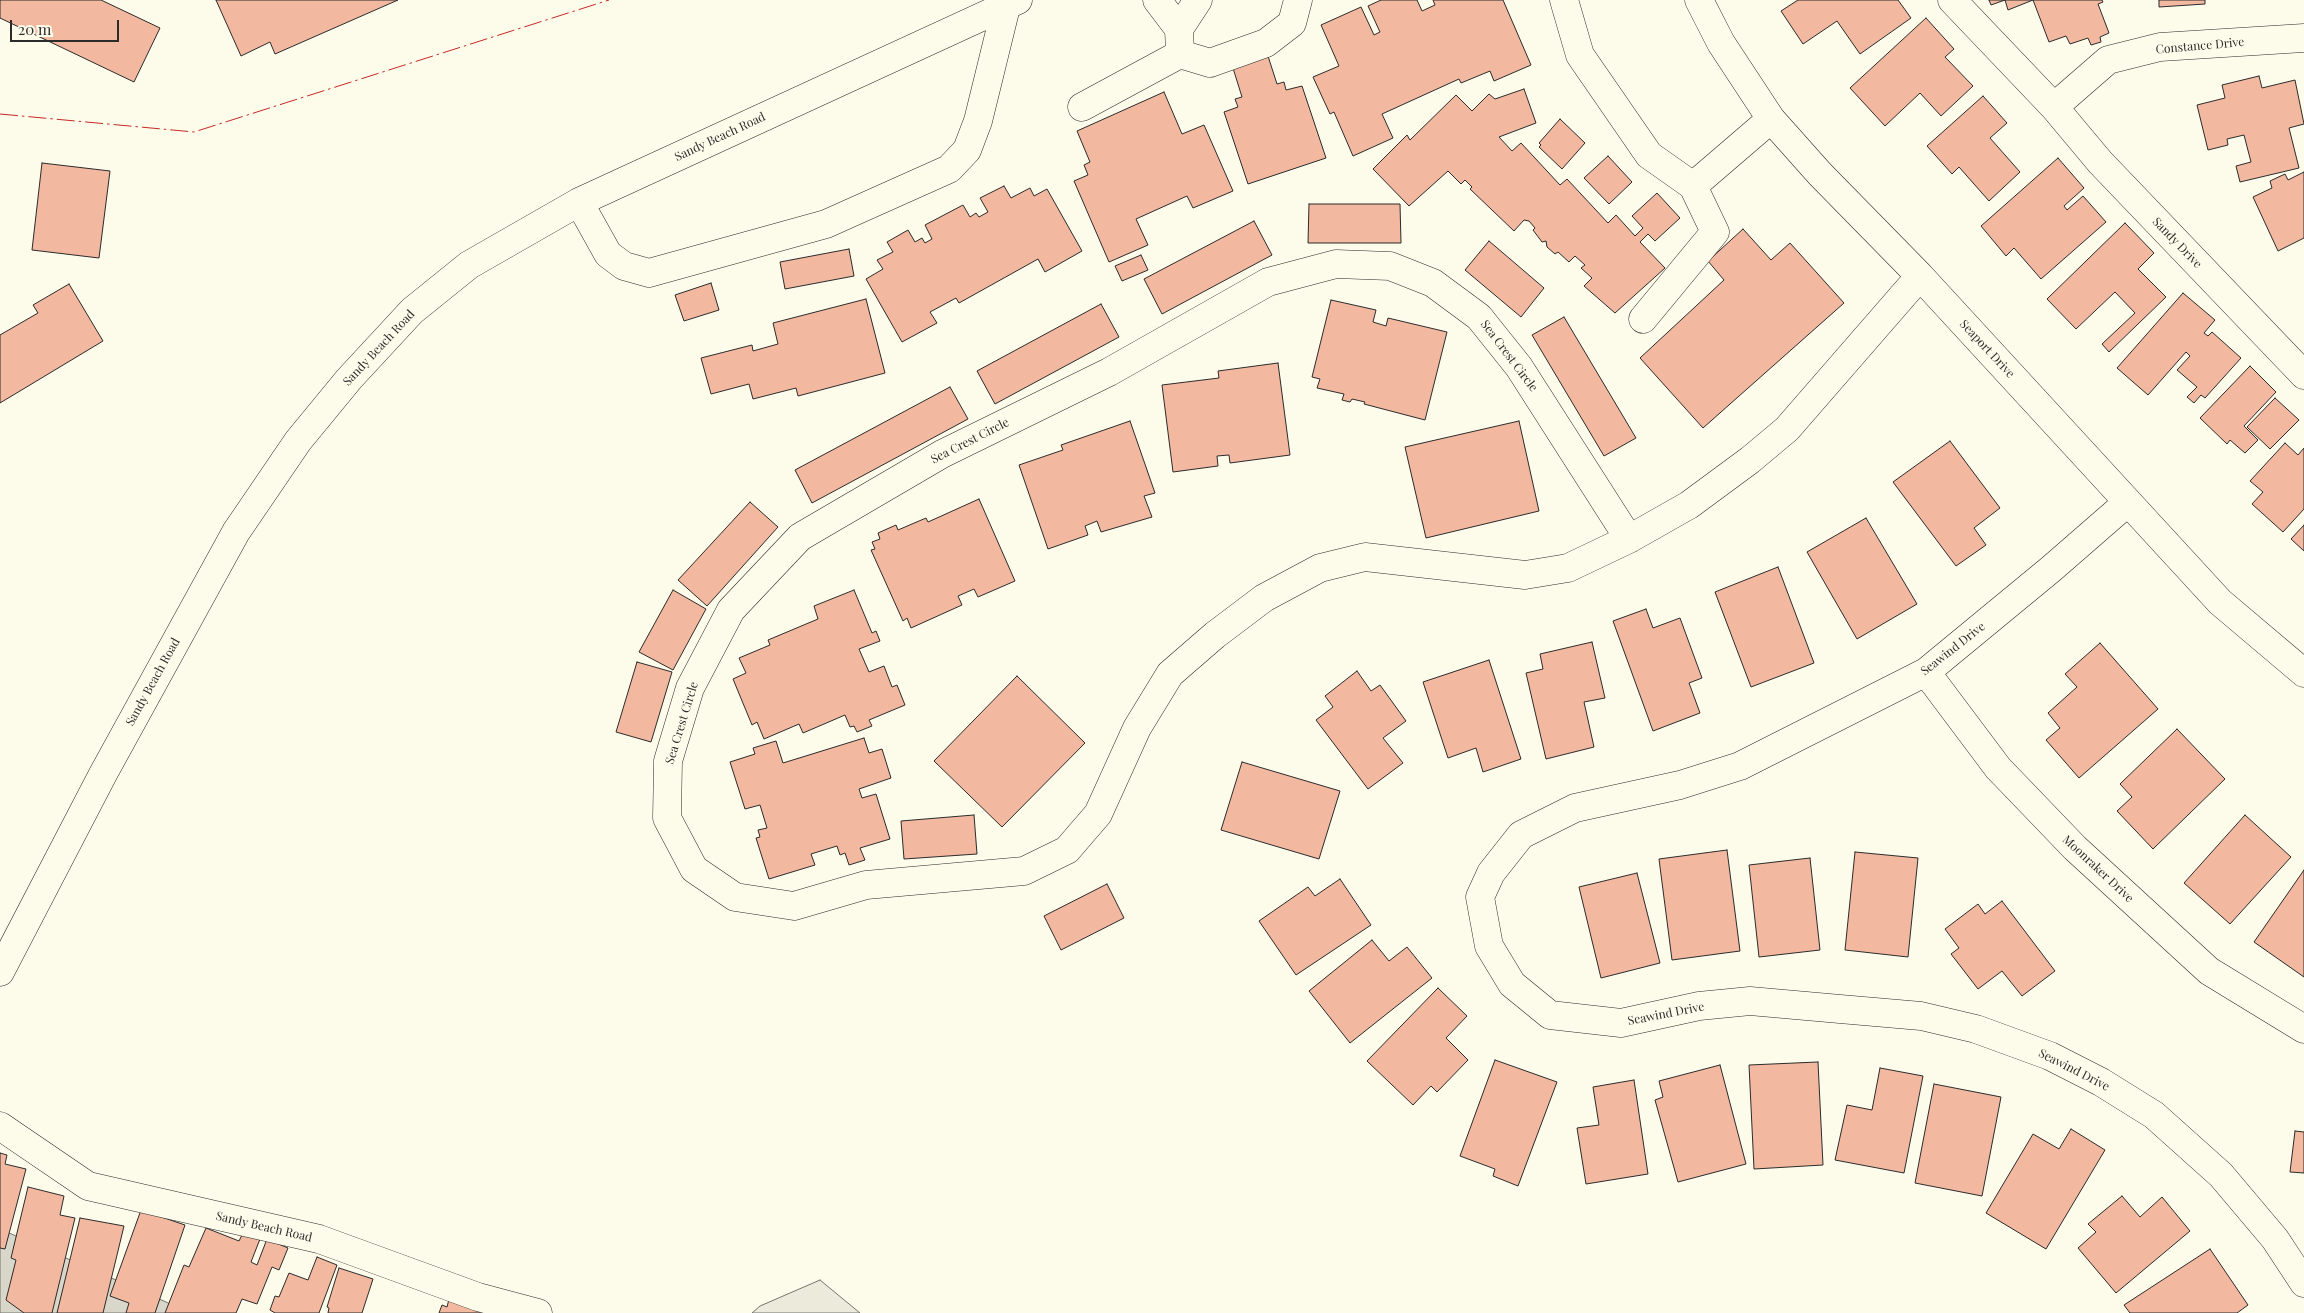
<!DOCTYPE html>
<style>
body{margin:0}
#map{position:relative;width:2304px;height:1313px;overflow:hidden;background:#fdfbea;font-family:"Playfair Display",serif}
canvas{display:block}
.scale{position:absolute;left:10px;top:20px;width:109px;height:22px;box-sizing:border-box;border:2px solid #2b2b2b;border-top:0;padding-left:6px;font-size:15px;line-height:18px;white-space:nowrap;color:#2b2b2b;-webkit-text-stroke:4px #fdfbea;paint-order:stroke}
</style>
<div id="map">
<canvas width="2304" height="1313"></canvas>
<div class="scale">20 m</div>
</div>
<script>
const ctx = document.querySelector('canvas').getContext('2d');
ctx.lineJoin = 'round';
function fillPath(path, color) { ctx.fillStyle = color; ctx.fill(path, 'evenodd'); }
const toPath = rows => new Path2D(rows.map(r => 'M' + r).join(''));
function trace(path, color, width, dash) { ctx.strokeStyle = color; ctx.lineWidth = width; ctx.lineCap = dash ? 'butt' : 'round'; ctx.setLineDash(dash || []); ctx.stroke(path); }
function write(font, color, halo, rows, align = 'center') {
  ctx.font = font + ' "Playfair Display",serif'; ctx.lineWidth = 4; ctx.setLineDash([]); ctx.textBaseline = 'middle'; ctx.strokeStyle = halo; ctx.fillStyle = color; for (const [text, x, y, turn = 0] of rows) {
    ctx.save(); ctx.translate(x, y); ctx.rotate((+turn || 0) * Math.PI / 180); ctx.textAlign = isNaN(turn) ? turn : align; if (halo) ctx.strokeText(text, 0, 0); ctx.fillText(text, 0, 0); ctx.restore();
  }
}
const parking = toPath([
 [820,1280,860,1313,752,1313,760,1306,820,1280]
]);
fillPath(parking, '#eceadb');
trace(parking, '#74746e', 1);
const water = toPath([
 [0,1229,191,1313,0,1313,0,1229]
]);
fillPath(water, '#d8d7c9');
trace(water, '#74746e', 1);
const building = toPath([
 [0,0,101,0,160,28,134,82,0,18,0,0],
 [216,0,398,0,275,54,270,42,241,56,216,0],
 [1381,0,1417,0,1422,11,1435,5,1433,0,1503,0,1531,65,1494,81,1490,71,1461,83,1459,79,1382,114,1393,138,1353,156,1334,112,1330,114,1313,77,1339,66,1321,25,1361,7,1374,35,1380,32,1368,6,1381,0],
 [1798,0,1898,0,1911,18,1860,54,1837,21,1803,44,1781,11,1798,0],
 [1989,0,2102,0,2103,2,2098,4,2109,33,2100,37,2101,42,2091,45,2088,38,2070,44,2066,36,2049,42,2033,0,2008,10,2005,0,1991,5,1989,0],
 [2159,0,2205,0,2205,4,2159,7,2159,0],
 [1926,18,1954,49,1945,57,1973,86,1941,116,1920,93,1885,126,1850,88,1926,18],
 [1267,53,1277,84,1284,82,1286,90,1302,86,1326,158,1248,184,1224,112,1238,107,1235,99,1242,97,1232,65,1267,53],
 [2259,76,2262,88,2295,80,2304,124,2289,128,2299,168,2240,182,2236,166,2251,162,2244,135,2227,139,2228,145,2208,150,2197,105,2225,98,2222,85,2259,76],
 [1524,89,1536,123,1499,137,1512,151,1521,143,1560,185,1567,179,1608,223,1616,215,1635,236,1643,228,1632,216,1657,193,1680,218,1655,241,1648,234,1640,242,1665,268,1615,313,1584,286,1592,278,1581,268,1585,265,1575,256,1569,262,1558,252,1555,254,1547,247,1546,241,1542,242,1533,230,1535,228,1529,221,1524,220,1514,231,1470,189,1472,187,1465,180,1461,184,1448,171,1409,206,1373,169,1407,135,1410,140,1456,95,1472,111,1489,94,1495,99,1524,89],
 [1164,92,1182,134,1204,125,1233,191,1193,208,1187,196,1136,219,1148,245,1109,262,1074,181,1088,175,1084,165,1090,162,1077,131,1164,92],
 [1983,96,2007,123,1990,138,2020,172,1989,201,1959,167,1952,174,1927,146,1983,96],
 [1560,119,1585,143,1562,169,1539,147,1541,145,1539,143,1560,119],
 [1608,156,1632,182,1609,204,1584,178,1608,156],
 [2058,158,2084,188,2064,206,2067,210,2083,196,2106,222,2041,279,2014,248,2006,256,1981,226,2058,158],
 [42,163,110,171,99,258,32,250,42,163],
 [2304,172,2304,238,2278,251,2253,197,2272,188,2270,181,2285,174,2288,180,2304,172],
 [1004,186,1011,198,1030,188,1034,196,1047,189,1082,251,1045,272,1038,259,959,303,956,298,930,312,937,323,902,342,866,279,883,269,877,260,893,252,887,242,908,230,915,242,922,238,925,243,932,239,925,225,963,205,970,217,976,213,979,217,988,212,980,198,1004,186],
 [1309,204,1400,204,1401,243,1308,243,1309,204],
 [1254,221,1272,255,1162,314,1144,279,1254,221],
 [2125,223,2154,253,2138,269,2166,297,2109,352,2102,344,2135,313,2115,292,2076,329,2047,299,2125,223],
 [1743,229,1771,260,1790,243,1844,303,1703,428,1640,358,1724,280,1708,261,1743,229],
 [1489,241,1544,288,1521,317,1465,270,1489,241],
 [849,249,854,276,785,289,780,262,849,249],
 [1141,255,1148,270,1122,281,1115,266,1141,255],
 [711,283,719,310,684,321,675,295,711,283],
 [69,284,103,341,0,403,0,335,38,313,33,305,69,284],
 [2183,293,2215,320,2204,333,2208,336,2212,332,2241,358,2205,398,2201,395,2194,403,2187,397,2197,387,2177,370,2190,356,2186,352,2148,395,2117,368,2183,293],
 [866,299,885,373,798,396,796,388,753,399,749,384,711,394,701,358,752,345,753,351,778,344,773,323,866,299],
 [1331,300,1376,310,1373,322,1386,326,1388,318,1447,332,1425,420,1364,404,1365,402,1352,399,1350,402,1342,400,1344,394,1317,388,1320,379,1312,377,1331,300],
 [1101,304,1119,337,995,404,977,371,1101,304],
 [1564,317,1636,438,1604,456,1532,335,1564,317],
 [1278,363,1290,455,1230,463,1229,455,1217,456,1218,466,1173,472,1162,385,1219,378,1218,371,1278,363],
 [2250,366,2276,392,2244,426,2258,440,2245,453,2230,440,2227,444,2200,418,2250,366],
 [950,387,968,419,812,503,795,470,950,387],
 [2275,398,2299,420,2270,449,2247,427,2275,398],
 [1130,421,1155,493,1144,496,1152,517,1101,532,1097,521,1085,526,1088,535,1048,549,1019,465,1063,450,1061,445,1130,421],
 [1519,421,1539,511,1426,538,1405,447,1519,421],
 [1950,441,2000,508,1974,528,1986,545,1956,566,1893,482,1950,441],
 [2285,443,2298,455,2304,448,2304,509,2283,532,2252,504,2263,492,2250,481,2285,443],
 [979,499,1015,581,978,597,974,589,958,596,962,605,911,628,907,618,903,621,871,550,875,549,872,542,880,539,878,533,896,525,898,530,926,518,928,522,979,499],
 [750,502,778,527,707,606,678,580,750,502],
 [1866,518,1917,604,1857,639,1807,552,1866,518],
 [2304,525,2304,551,2291,539,2304,525],
 [1778,567,1814,663,1751,687,1715,592,1778,567],
 [673,590,706,609,673,670,639,652,673,590],
 [854,590,872,633,876,631,880,641,859,649,869,672,884,666,892,687,897,685,905,705,869,720,872,726,857,732,854,726,850,727,845,715,803,733,799,724,764,739,757,722,752,725,733,679,746,673,739,658,770,645,768,640,818,619,814,606,854,590],
 [1646,609,1653,628,1680,618,1702,678,1689,683,1700,713,1653,731,1613,621,1646,609],
 [1592,642,1605,698,1584,702,1594,747,1546,759,1526,673,1543,669,1540,654,1592,642],
 [2100,643,2158,709,2079,778,2046,740,2060,728,2048,713,2077,687,2065,674,2100,643],
 [1489,660,1521,759,1483,772,1476,748,1448,758,1423,682,1489,660],
 [637,662,672,672,651,742,616,732,637,662],
 [1357,671,1371,691,1380,685,1406,721,1383,738,1403,763,1368,789,1316,720,1333,707,1325,696,1357,671],
 [1017,676,1085,743,1002,827,934,761,1017,676],
 [2177,729,2225,779,2153,849,2117,811,2132,797,2120,784,2177,729],
 [864,738,869,753,882,749,891,778,859,789,862,798,876,794,890,839,860,848,865,860,849,865,845,853,840,855,837,846,811,854,815,865,769,879,756,838,760,837,758,830,767,828,760,805,745,809,730,762,755,754,753,748,776,741,783,763,864,738],
 [1242,762,1340,791,1319,859,1221,830,1242,762],
 [974,815,977,854,904,859,901,821,974,815],
 [2245,815,2291,857,2230,924,2184,883,2245,815],
 [1727,850,1740,951,1672,960,1659,859,1727,850],
 [1855,852,1918,858,1908,957,1845,950,1855,852],
 [1810,858,1820,950,1759,957,1749,865,1810,858],
 [2304,870,2304,977,2254,942,2304,870],
 [1637,873,1660,963,1601,978,1579,887,1637,873],
 [1340,879,1371,925,1296,975,1259,921,1308,887,1315,896,1340,879],
 [1107,884,1124,918,1061,950,1044,916,1107,884],
 [2002,901,2055,971,2022,996,2002,971,1978,989,1951,954,1959,948,1945,929,1978,904,1985,914,2002,901],
 [1372,940,1389,961,1407,947,1432,978,1350,1043,1309,991,1372,940],
 [1438,988,1467,1016,1446,1038,1468,1060,1437,1092,1431,1086,1413,1105,1367,1061,1438,988],
 [1495,1060,1557,1082,1518,1186,1493,1176,1495,1169,1460,1156,1495,1060],
 [1818,1062,1823,1165,1754,1169,1749,1065,1818,1062],
 [1720,1065,1746,1164,1678,1182,1655,1100,1663,1097,1659,1081,1720,1065],
 [1880,1068,1923,1076,1904,1173,1835,1160,1847,1105,1872,1110,1880,1068],
 [1634,1080,1648,1174,1586,1184,1577,1128,1599,1125,1593,1087,1634,1080],
 [1934,1084,2001,1097,1982,1196,1915,1183,1934,1084],
 [2071,1129,2105,1150,2046,1249,1986,1213,2033,1134,2059,1149,2071,1129],
 [2295,1131,2304,1132,2304,1173,2290,1172,2295,1131],
 [0,1153,7,1155,5,1164,26,1169,5,1249,0,1248,0,1153],
 [28,1187,64,1196,60,1215,75,1218,52,1313,24,1313,6,1300,16,1260,11,1258,28,1187],
 [2122,1196,2140,1217,2162,1197,2190,1231,2116,1293,2078,1248,2096,1232,2088,1224,2122,1196],
 [141,1210,185,1225,155,1313,126,1313,129,1303,110,1296,141,1210],
 [80,1218,124,1226,103,1313,57,1313,80,1218],
 [206,1228,239,1241,243,1233,260,1239,251,1262,257,1265,267,1239,288,1248,279,1270,272,1267,257,1304,242,1299,236,1313,165,1313,184,1265,189,1267,206,1228],
 [2210,1249,2248,1305,2237,1313,2130,1313,2124,1305,2210,1249],
 [317,1257,337,1265,319,1313,275,1313,270,1310,275,1296,279,1297,289,1273,308,1280,317,1257],
 [339,1268,373,1279,362,1313,328,1313,329,1308,327,1307,339,1268],
 [449,1299,484,1309,483,1313,439,1313,442,1305,447,1307,449,1299]
]);
fillPath(building, '#f2b8a0');
trace(building, '#2b2b2b', 1);
const minor = toPath([
 [1157,0,1179,29],
 [1564,0,1580,55,1649,155,1693,186,1715,232,1643,319],
 [1699,0,1721,43,1771,119,1820,174,1920,276,2220,602,2304,673],
 [1952,0,2054,107,2100,162,2304,375],
 [1180,54,1179,29,1198,0],
 [1082,107,1180,54,1210,63,1266,43,1292,23,1298,0],
 [2054,107,2108,60,2160,47,2304,38],
 [1693,186,1771,119],
 [579,202,608,254,624,266,649,273,826,224,949,169,967,150,978,121,1006,7],
 [1336,264,1390,266,1433,283,1479,317,1519,367,1629,539,1568,568,1525,575,1365,557,1320,568,1264,598,1215,635,1170,674,1137,728,1098,814,1067,850,1024,871,866,885,794,906,735,897,694,869,667,818,668,761,690,688,731,610,800,537,942,454,1109,372,1268,282,1336,264],
 [2128,502,2051,569,1926,672,1740,766,1680,785,1575,808,1521,835,1491,873,1480,897,1489,946,1512,984,1550,1015,1621,1023,1699,1006,1750,1001,1840,1009,1921,1016,1976,1029,2050,1056,2101,1082,2154,1115,2221,1175,2275,1239,2304,1283],
 [1629,539,1689,505,1750,460,1787,429,1920,276],
 [1926,672,1998,768,2075,848,2209,971,2304,1029],
 [0,972,103,774,236,532,298,441,349,379,412,311,469,265,579,202,1018,0],
 [0,1126,88,1186,319,1239,478,1297,538,1313]
]);
trace(minor, '#2b2b2b', 29);
trace(minor, '#fdfbea', 28);
trace(toPath([
 [0,114,194,132,609,0]
]), '#c62828', 1, [18, 4, 2.5, 4]);
write('12px', '#2b2b2b', '#fdfbea', [
 ["Constance Drive",2200,46,-5],
 ["Sandy Beach Road",720,137,-25],
 ["Sandy Drive",2177,243,46],
 ["Sandy Beach Road",379,348,-47],
 ["Seaport Drive",1987,349,47],
 ["Sea Crest Circle",1509,356,53],
 ["Sea Crest Circle",970,441,-27],
 ["Seawind Drive",1953,649,-38],
 ["Sandy Beach Road",153,682,-61],
 ["Sea Crest Circle",682,723,-73],
 ["Moonraker Drive",2098,869,43],
 ["Seawind Drive",1666,1014,-11],
 ["Seawind Drive",2074,1070,27],
 ["Sandy Beach Road",264,1227,13]
]);
</script>
